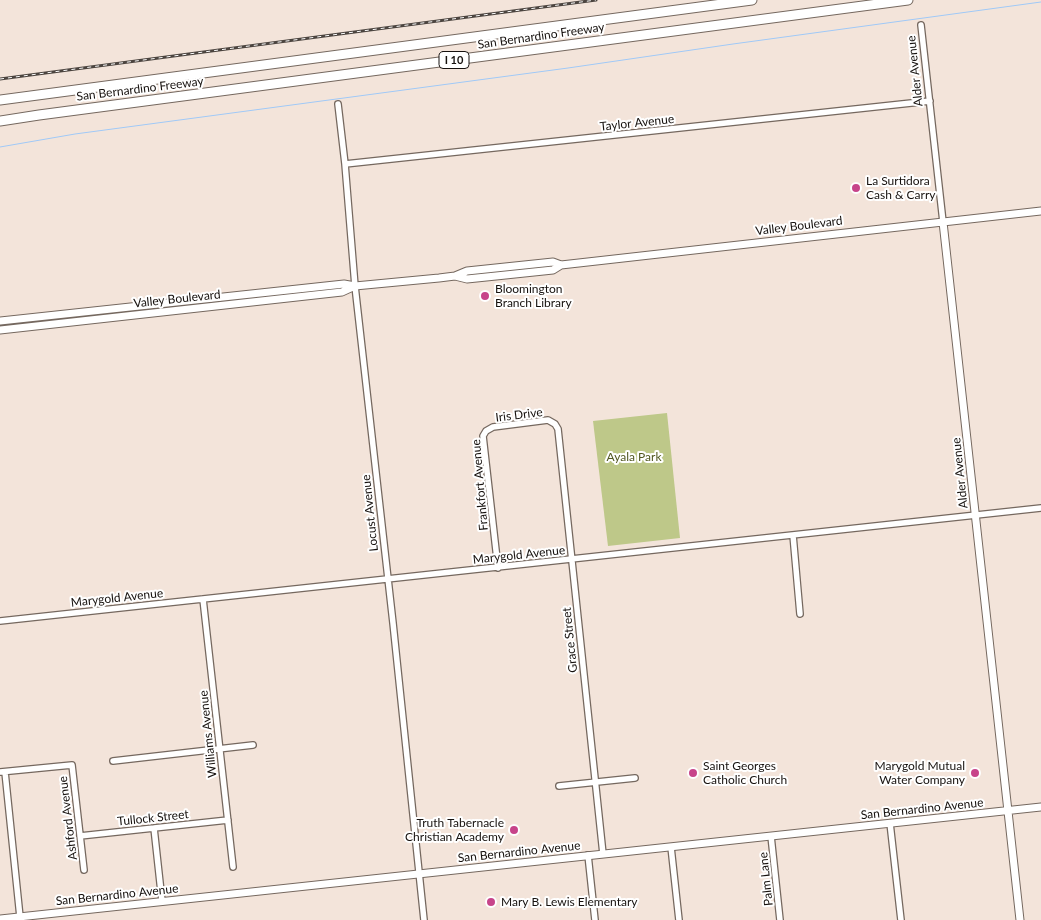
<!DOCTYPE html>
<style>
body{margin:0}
canvas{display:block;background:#f3e4da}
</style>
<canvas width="1041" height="920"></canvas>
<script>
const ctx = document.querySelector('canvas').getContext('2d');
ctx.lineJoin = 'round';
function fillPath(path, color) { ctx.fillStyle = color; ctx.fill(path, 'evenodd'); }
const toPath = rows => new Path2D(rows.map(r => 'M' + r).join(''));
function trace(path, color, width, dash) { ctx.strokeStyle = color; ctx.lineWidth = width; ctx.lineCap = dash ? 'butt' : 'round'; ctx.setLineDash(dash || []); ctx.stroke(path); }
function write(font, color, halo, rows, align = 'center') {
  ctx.font = font + ' Lato,sans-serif'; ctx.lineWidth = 4; ctx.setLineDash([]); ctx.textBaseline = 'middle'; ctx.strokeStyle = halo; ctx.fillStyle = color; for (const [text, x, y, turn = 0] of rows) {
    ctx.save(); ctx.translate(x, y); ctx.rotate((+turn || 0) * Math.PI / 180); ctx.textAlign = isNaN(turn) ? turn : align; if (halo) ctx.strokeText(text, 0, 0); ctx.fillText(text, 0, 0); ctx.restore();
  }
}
fillPath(toPath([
 [667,413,680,538,608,546,593,421]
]), '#bec889');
trace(toPath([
 [0,147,75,134,568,68,733,44,1041,2]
]), '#a0c9f7', 1);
const minor = toPath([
 [921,25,943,222],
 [338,104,345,164,355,286,393,623,424,920],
 [345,164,930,101],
 [793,535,800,614],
 [498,568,483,436,486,431,493,427,548,420,555,424,558,429,603,854],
 [203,599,233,867],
 [0,621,1041,508],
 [113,761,253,745],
 [0,772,72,765,84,870],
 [5,772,20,917],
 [559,786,635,778],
 [890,823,901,920],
 [154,828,162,901],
 [80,836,228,820],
 [771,836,780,920],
 [671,847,679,920],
 [588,855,595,920]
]);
const major = toPath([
 [943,222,1020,920],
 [455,276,467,279,496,276,553,270,561,265],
 [0,321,344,284,355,286,439,278,455,276,467,271,553,262,561,265,1041,211],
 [0,330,342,292,355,286],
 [0,919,1041,807]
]);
const highway = toPath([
 [0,100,752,0],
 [0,121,39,115,908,0]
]);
trace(minor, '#75685f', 8);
trace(major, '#75685f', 9);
trace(highway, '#75685f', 11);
trace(minor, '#fff', 5.5);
trace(major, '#fff', 7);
trace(highway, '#fff', 9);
const rail = toPath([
 [0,79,596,0]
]);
trace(rail, '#4b443f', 3);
trace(rail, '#fff', 1, [4]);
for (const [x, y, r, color] of [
 [856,188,5,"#c7448a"],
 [485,296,5,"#c7448a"],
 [693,773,5,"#c7448a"],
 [975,773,5,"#c7448a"],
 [514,830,5,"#c7448a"],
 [491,902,5,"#c7448a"]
]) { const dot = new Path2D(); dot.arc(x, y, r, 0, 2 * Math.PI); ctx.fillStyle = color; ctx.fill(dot); trace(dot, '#fff', 2); }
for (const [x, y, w] of [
 [454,60,30]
]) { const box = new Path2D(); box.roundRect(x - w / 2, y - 8.5, w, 17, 4); ctx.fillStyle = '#fff'; ctx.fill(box); trace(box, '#16110e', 1); }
write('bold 11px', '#16110e', null, [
 ["I 10",454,60]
]);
write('12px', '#16110e', '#fff', [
 ["San Bernardino Freeway",541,36,-8],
 ["Alder Avenue",915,71,-96],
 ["San Bernardino Freeway",140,89,-7],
 ["Taylor Avenue",637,123,-6],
 ["Valley Boulevard",799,226,-7],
 ["Valley Boulevard",177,299,-6],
 ["Iris Drive",519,415,-7],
 ["Alder Avenue",960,473,-96],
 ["Frankfort Avenue",480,485,-95],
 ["Locust Avenue",370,513,-96],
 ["Marygold Avenue",519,555,-6],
 ["Marygold Avenue",117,598,-6],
 ["Grace Street",570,640,-96],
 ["Williams Avenue",208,734,-96],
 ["San Bernardino Avenue",922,809,-6],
 ["Ashford Avenue",68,818,-97],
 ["Tullock Street",153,818,-6],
 ["San Bernardino Avenue",519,852,-6],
 ["Palm Lane",766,879,-96],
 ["San Bernardino Avenue",117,895,-6]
]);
write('12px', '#16110e', '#fff', [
 ["La Surtidora",866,181],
 ["Cash & Carry",866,195],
 ["Bloomington",495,289],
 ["Branch Library",495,303],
 ["Saint Georges",703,766],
 ["Catholic Church",703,780],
 ["Marygold Mutual",965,766,"right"],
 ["Water Company",965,780,"right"],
 ["Truth Tabernacle",504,823,"right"],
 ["Christian Academy",504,837,"right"],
 ["Mary B. Lewis Elementary",501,902]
], 'left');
write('12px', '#525822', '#fff', [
 ["Ayala Park",634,457]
]);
</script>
